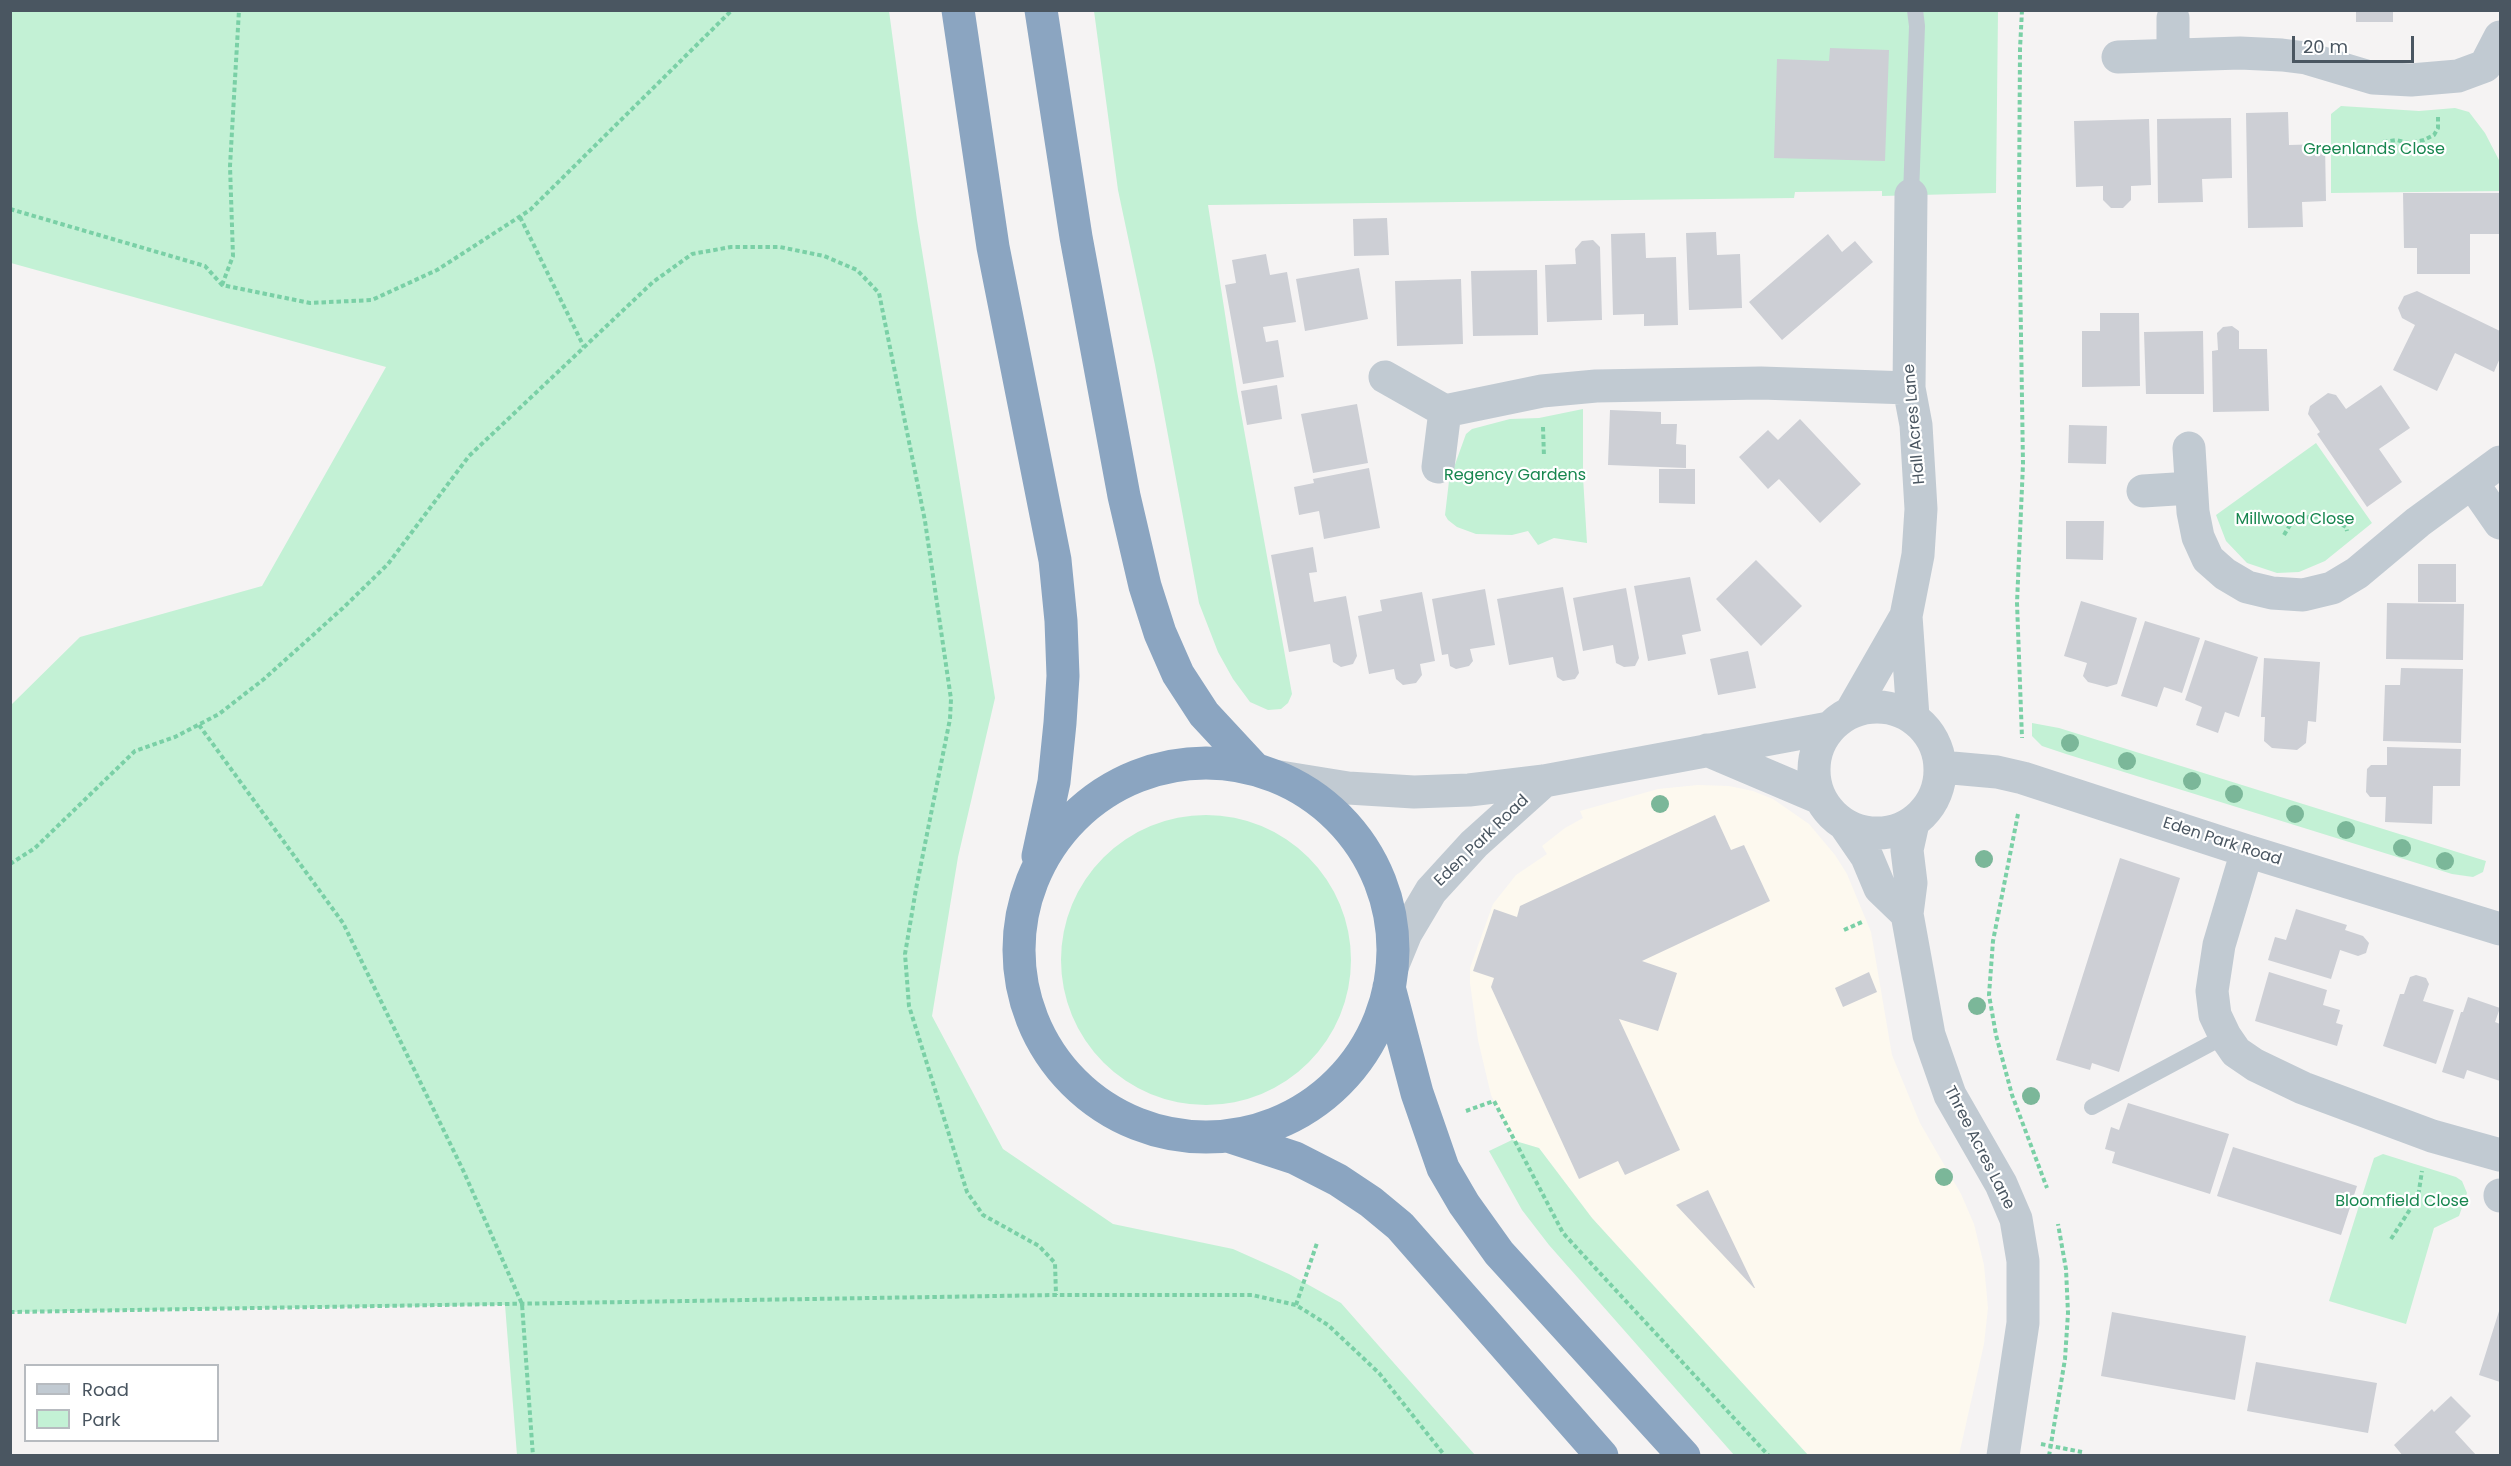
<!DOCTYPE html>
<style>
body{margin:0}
#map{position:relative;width:2511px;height:1466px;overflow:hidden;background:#f5f3f3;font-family:Poppins,sans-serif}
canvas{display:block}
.frame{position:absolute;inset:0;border:12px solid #4a5661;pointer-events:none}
.legend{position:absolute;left:24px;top:1364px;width:195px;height:78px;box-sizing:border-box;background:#fff;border:2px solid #b7bbc0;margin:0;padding:8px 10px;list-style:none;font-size:18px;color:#4a5661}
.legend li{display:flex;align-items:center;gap:12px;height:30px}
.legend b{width:30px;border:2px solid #b7bbc0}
.scale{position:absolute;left:2292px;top:36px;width:122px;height:27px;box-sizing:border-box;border:3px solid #4a5661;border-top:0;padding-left:8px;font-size:18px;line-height:21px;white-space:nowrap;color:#4a5661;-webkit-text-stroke:4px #fff;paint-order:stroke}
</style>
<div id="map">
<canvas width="2511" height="1466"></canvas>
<div class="frame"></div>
<ul class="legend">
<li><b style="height:8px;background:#c1cad2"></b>Road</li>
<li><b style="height:16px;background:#c3f1d5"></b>Park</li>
</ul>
<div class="scale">20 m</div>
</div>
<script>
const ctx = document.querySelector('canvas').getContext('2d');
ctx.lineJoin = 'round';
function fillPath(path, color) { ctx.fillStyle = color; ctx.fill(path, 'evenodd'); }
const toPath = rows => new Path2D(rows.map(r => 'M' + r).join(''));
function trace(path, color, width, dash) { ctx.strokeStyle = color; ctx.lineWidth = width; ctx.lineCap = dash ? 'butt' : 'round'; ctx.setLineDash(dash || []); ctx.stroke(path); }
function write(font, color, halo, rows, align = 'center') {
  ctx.font = font + ' Poppins,sans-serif'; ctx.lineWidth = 4.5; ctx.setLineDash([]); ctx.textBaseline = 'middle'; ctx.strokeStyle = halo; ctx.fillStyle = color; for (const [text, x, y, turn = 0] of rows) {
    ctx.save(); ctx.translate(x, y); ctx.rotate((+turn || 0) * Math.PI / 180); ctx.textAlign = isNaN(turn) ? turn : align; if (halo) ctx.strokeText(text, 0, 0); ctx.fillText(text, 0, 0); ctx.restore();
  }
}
fillPath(toPath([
 [1698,785,1729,786,1753,791,1773,799,1809,824,1835,855,1847,874,1871,932,1892,1055,1920,1123,1961,1194,1974,1224,1984,1265,1988,1308,1984,1344,1959,1455,1808,1455,1592,1218,1539,1148,1512,1140,1491,1095,1478,1040,1470,983,1470,968,1493,904,1516,875,1547,854,1542,846,1565,828,1583,818,1580,811,1658,789]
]), '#fdf9ef');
fillPath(toPath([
 [10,11,889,11,917,220,995,698,958,857,932,1016,1003,1149,1113,1224,1233,1249,1289,1274,1341,1303,1475,1455,517,1455,505,1305,11,1312,11,705,80,637,262,586,386,367,11,263],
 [1094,11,1998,11,1996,193,1882,196,1882,191,1795,192,1794,198,1208,205,1237,391,1292,694,1288,703,1281,709,1268,710,1250,702,1233,679,1218,652,1199,603,1155,365,1118,190],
 [2341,106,2419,111,2455,108,2469,112,2485,133,2500,162,2500,191,2331,193,2331,114],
 [1583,409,1583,477,1587,543,1554,538,1538,545,1528,531,1512,535,1476,534,1457,527,1448,520,1445,515,1449,481,1466,434,1472,429,1510,419,1539,418],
 [2316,443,2372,523,2325,561,2299,572,2277,573,2247,563,2226,541,2216,515],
 [2032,723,2059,728,2486,861,2483,872,2473,877,2452,874,2066,754,2042,746,2032,736],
 '1061 960a145 145 0 1 1 290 0a145 145 0 1 1-290 0Z',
 [1512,1140,1539,1148,1592,1218,1808,1455,1734,1455,1549,1245,1522,1210,1489,1151],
 [2383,1154,2456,1177,2462,1181,2467,1193,2459,1216,2434,1228,2406,1324,2329,1301,2374,1158]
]), '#c3f1d5');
fillPath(toPath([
 [2356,10,2393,10,2393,22,2356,22],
 [1830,48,1889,50,1885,161,1774,158,1777,59,1829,61],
 [2288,112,2289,145,2325,144,2326,201,2302,202,2303,227,2248,228,2246,113],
 [2231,118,2232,178,2202,179,2203,202,2158,203,2157,119],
 [2149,119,2151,185,2131,186,2131,200,2123,208,2111,208,2103,200,2103,186,2076,187,2074,121],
 [2403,193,2500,193,2500,234,2470,234,2470,274,2417,274,2417,248,2404,248],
 [1387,218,1389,255,1354,256,1353,219],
 [1716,232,1717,255,1740,254,1742,308,1689,310,1686,233],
 [1645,233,1646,258,1676,257,1678,325,1644,326,1644,314,1613,315,1611,234],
 [1828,234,1842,252,1855,241,1873,262,1782,340,1749,302],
 [1593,240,1600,247,1602,320,1547,322,1545,265,1576,264,1575,249,1582,241],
 [1266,254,1270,275,1287,272,1296,322,1263,327,1266,342,1278,340,1284,377,1243,384,1225,285,1236,283,1232,260],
 [1359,268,1368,319,1305,331,1296,279],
 [1537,270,1538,335,1473,336,1471,271],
 [1461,279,1463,344,1397,346,1395,281],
 [2417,291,2500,331,2500,358,2494,372,2455,353,2437,391,2393,370,2415,325,2402,318,2398,308,2404,296],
 [2100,313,2139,313,2140,386,2082,387,2082,331,2100,331],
 [2232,326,2239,331,2239,349,2267,349,2269,411,2213,412,2212,351,2218,350,2217,333,2223,327],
 [2203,331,2204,394,2146,394,2144,332],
 [1277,385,1282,419,1247,425,1241,391],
 [2381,385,2410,428,2379,449,2402,482,2367,507,2317,434,2320,432,2308,414,2310,406,2328,393,2336,395,2346,409],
 [1357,404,1368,463,1313,473,1301,414],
 [1610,410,1661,412,1661,424,1677,424,1676,444,1686,445,1686,468,1608,465],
 [1800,419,1861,484,1820,523,1779,479,1768,489,1739,457,1768,430,1778,440],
 [2069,425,2107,426,2106,464,2068,463],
 [1369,468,1380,528,1324,539,1319,511,1299,515,1294,487,1314,483,1313,479],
 [1659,469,1695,469,1695,504,1659,503],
 [2066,521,2104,521,2103,560,2066,559],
 [1313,547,1317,572,1309,573,1314,602,1346,596,1357,656,1353,664,1341,667,1333,662,1330,644,1289,652,1271,555],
 [1756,560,1802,606,1761,646,1716,599],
 [2418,564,2456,564,2456,602,2418,602],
 [1690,577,1701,631,1682,635,1686,654,1648,661,1634,586],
 [1563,587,1579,673,1575,679,1563,681,1557,677,1553,657,1509,665,1497,599],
 [1626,588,1639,658,1635,666,1624,667,1616,663,1613,645,1583,651,1573,598],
 [1485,589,1495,645,1470,649,1473,661,1469,666,1456,669,1450,666,1448,654,1442,655,1432,599],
 [1422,592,1435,661,1420,664,1422,675,1416,683,1403,685,1396,679,1394,669,1369,674,1358,616,1382,611,1380,600],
 [2081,601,2137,618,2117,684,2107,687,2088,682,2083,676,2087,663,2064,656],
 [2387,603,2464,604,2463,660,2386,659],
 [2145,621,2200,638,2182,693,2164,687,2157,707,2121,696],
 [2205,640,2258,657,2239,717,2225,712,2218,733,2196,725,2202,707,2185,700],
 [1748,651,1756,688,1718,695,1710,659],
 [2264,658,2320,662,2316,722,2308,721,2306,743,2297,750,2272,748,2264,741,2265,717,2261,717],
 [2401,668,2463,669,2461,743,2383,741,2385,685,2400,685],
 [2387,747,2461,749,2460,786,2433,786,2432,824,2385,822,2386,797,2370,797,2366,792,2367,769,2371,765,2387,765],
 [1715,815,1731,850,1744,845,1770,901,1642,961,1677,973,1658,1031,1619,1019,1680,1150,1625,1175,1618,1161,1579,1179,1491,987,1494,978,1473,971,1494,909,1517,917,1520,906],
 [2120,858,2180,878,2119,1072,2092,1063,2090,1070,2056,1060],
 [2296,909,2347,925,2345,930,2363,936,2369,943,2366,953,2358,956,2340,950,2331,979,2268,960,2275,937,2286,940],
 [1869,972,1877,992,1843,1007,1835,988],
 [2269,972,2327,990,2323,1005,2340,1010,2336,1023,2343,1025,2337,1046,2255,1021],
 [2416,975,2426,978,2429,984,2423,1001,2454,1010,2436,1064,2383,1046,2400,994,2404,994,2410,977],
 [2468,997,2500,1008,2495,1022,2500,1024,2500,1081,2467,1070,2464,1079,2442,1072,2461,1012,2463,1012],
 [2128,1103,2229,1134,2210,1194,2112,1163,2115,1152,2105,1149,2111,1127,2119,1130],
 [2233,1147,2357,1186,2341,1235,2217,1196],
 [1708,1190,1755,1288,1754,1288,1676,1205],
 [2500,1308,2500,1382,2479,1375],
 [2112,1312,2246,1336,2235,1400,2101,1376],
 [2256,1362,2377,1383,2368,1433,2247,1411],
 [2451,1396,2471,1416,2455,1432,2477,1456,2403,1456,2394,1445,2432,1409,2434,1412]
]), '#cdcfd5');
trace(toPath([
 [2022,10,2020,49,2019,205,2023,464,2017,603,2022,738],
 [2383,142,2396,140,2409,143,2424,140,2434,135,2438,128,2438,114],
 [10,209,205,266,222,285,310,303,372,300,437,270,530,210,732,10],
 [520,217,584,347],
 [222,285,233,256,230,166,239,10],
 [1543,427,1544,457],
 [2284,535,2290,525,2302,518,2321,516,2335,520,2346,527,2347,531],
 [199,725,343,923,463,1170,522,1304,533,1456],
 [2018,814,1993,941,1989,995,1996,1035,2012,1095,2047,1188],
 [10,864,35,848,135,751,175,737,219,714,264,679,343,608,388,564,469,456,653,282,692,254,731,247,780,247,824,256,857,270,879,293,925,521,951,699,950,719,916,889,905,954,909,1006,967,1192,983,1215,1039,1246,1055,1263,1056,1295],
 [1844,930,1862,922],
 [1466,1111,1494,1101,1563,1233,1769,1456],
 [2391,1239,2418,1197,2422,1171],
 [1296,1305,1317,1243],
 [10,1312,1056,1295,1252,1295,1296,1305,1328,1325,1379,1373,1445,1456],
 [2041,1444,2082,1452],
 [2049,1456,2065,1359,2068,1313,2066,1269,2058,1224]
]), '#7ad0a6', 4, [4.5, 3]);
trace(toPath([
 [1911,195,1917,26,1915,10],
 [2092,1107,2225,1036]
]), '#c1cad2', 16);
trace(toPath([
 [2173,18,2173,55],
 [2118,57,2240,53,2282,55,2306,58,2373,78,2411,80,2458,76,2485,66],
 [2485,66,2500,37],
 [1385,377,1445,411,1438,467],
 [1445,411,1542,391,1596,386,1761,383,1909,388],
 [2189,448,2193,512,2198,537,2208,559,2225,574,2247,587,2272,593,2303,595,2332,588,2357,573,2418,522,2500,462],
 [2473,484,2500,523],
 [2143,491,2191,488],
 [1906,616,1913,717],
 '1814 770a63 63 0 1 1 126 0a63 63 0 1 1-126 0Z',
 [1851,712,1906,616,1918,555,1921,509,1916,425,1909,388,1911,195],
 [1707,750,1820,798],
 [1941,767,1997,772,2023,778,2247,851,2500,929],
 [1280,777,1348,788,1414,792,1469,790,1544,781,1829,728],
 [1913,823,1907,850,1911,883,1907,914,1929,1035,1950,1095,2001,1184,2016,1219,2023,1261,2023,1323,2003,1456],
 [1845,825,1867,857,1880,888,1907,914],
 [2247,851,2219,945,2212,991,2215,1015,2225,1036,2236,1052,2255,1065,2303,1088,2432,1136,2500,1155],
 [1392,967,1406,933,1431,891,1474,844,1544,781],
 [2500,1196,2500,1195]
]), '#c1cad2', 33);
trace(toPath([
 [958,10,993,247,1055,560,1061,621,1063,676,1060,723,1054,782,1038,856],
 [1041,10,1076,237,1124,496,1145,586,1160,633,1178,674,1204,714,1256,770],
 '1019 950a187 187 0 1 1 374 0a187 187 0 1 1-374 0Z',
 [1389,987,1417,1093,1443,1168,1464,1204,1499,1253,1684,1456],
 [1228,1136,1295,1158,1338,1180,1371,1202,1400,1226,1602,1456]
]), '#8ba5c1', 33);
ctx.fillStyle = '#7bb799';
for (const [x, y] of [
 [2070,743],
 [2127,761],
 [2192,781],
 [2234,794],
 [1660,804],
 [2295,814],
 [2346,830],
 [2402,848],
 [1984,859],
 [2445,861],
 [1977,1006],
 [2031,1096],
 [1944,1177]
]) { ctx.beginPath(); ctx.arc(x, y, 9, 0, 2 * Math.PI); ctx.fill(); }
write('16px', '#17864f', '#fff', [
 ["Greenlands Close",2374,150],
 ["Regency Gardens",1515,476],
 ["Millwood Close",2295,520],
 ["Bloomfield Close",2402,1202]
]);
write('16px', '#4a5661', '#fff', [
 ["Hall Acres Lane",1915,424,-95],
 ["Eden Park Road",1482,841,-44],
 ["Eden Park Road",2222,842,18],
 ["Three Acres Lane",1979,1148,63]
]);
</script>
